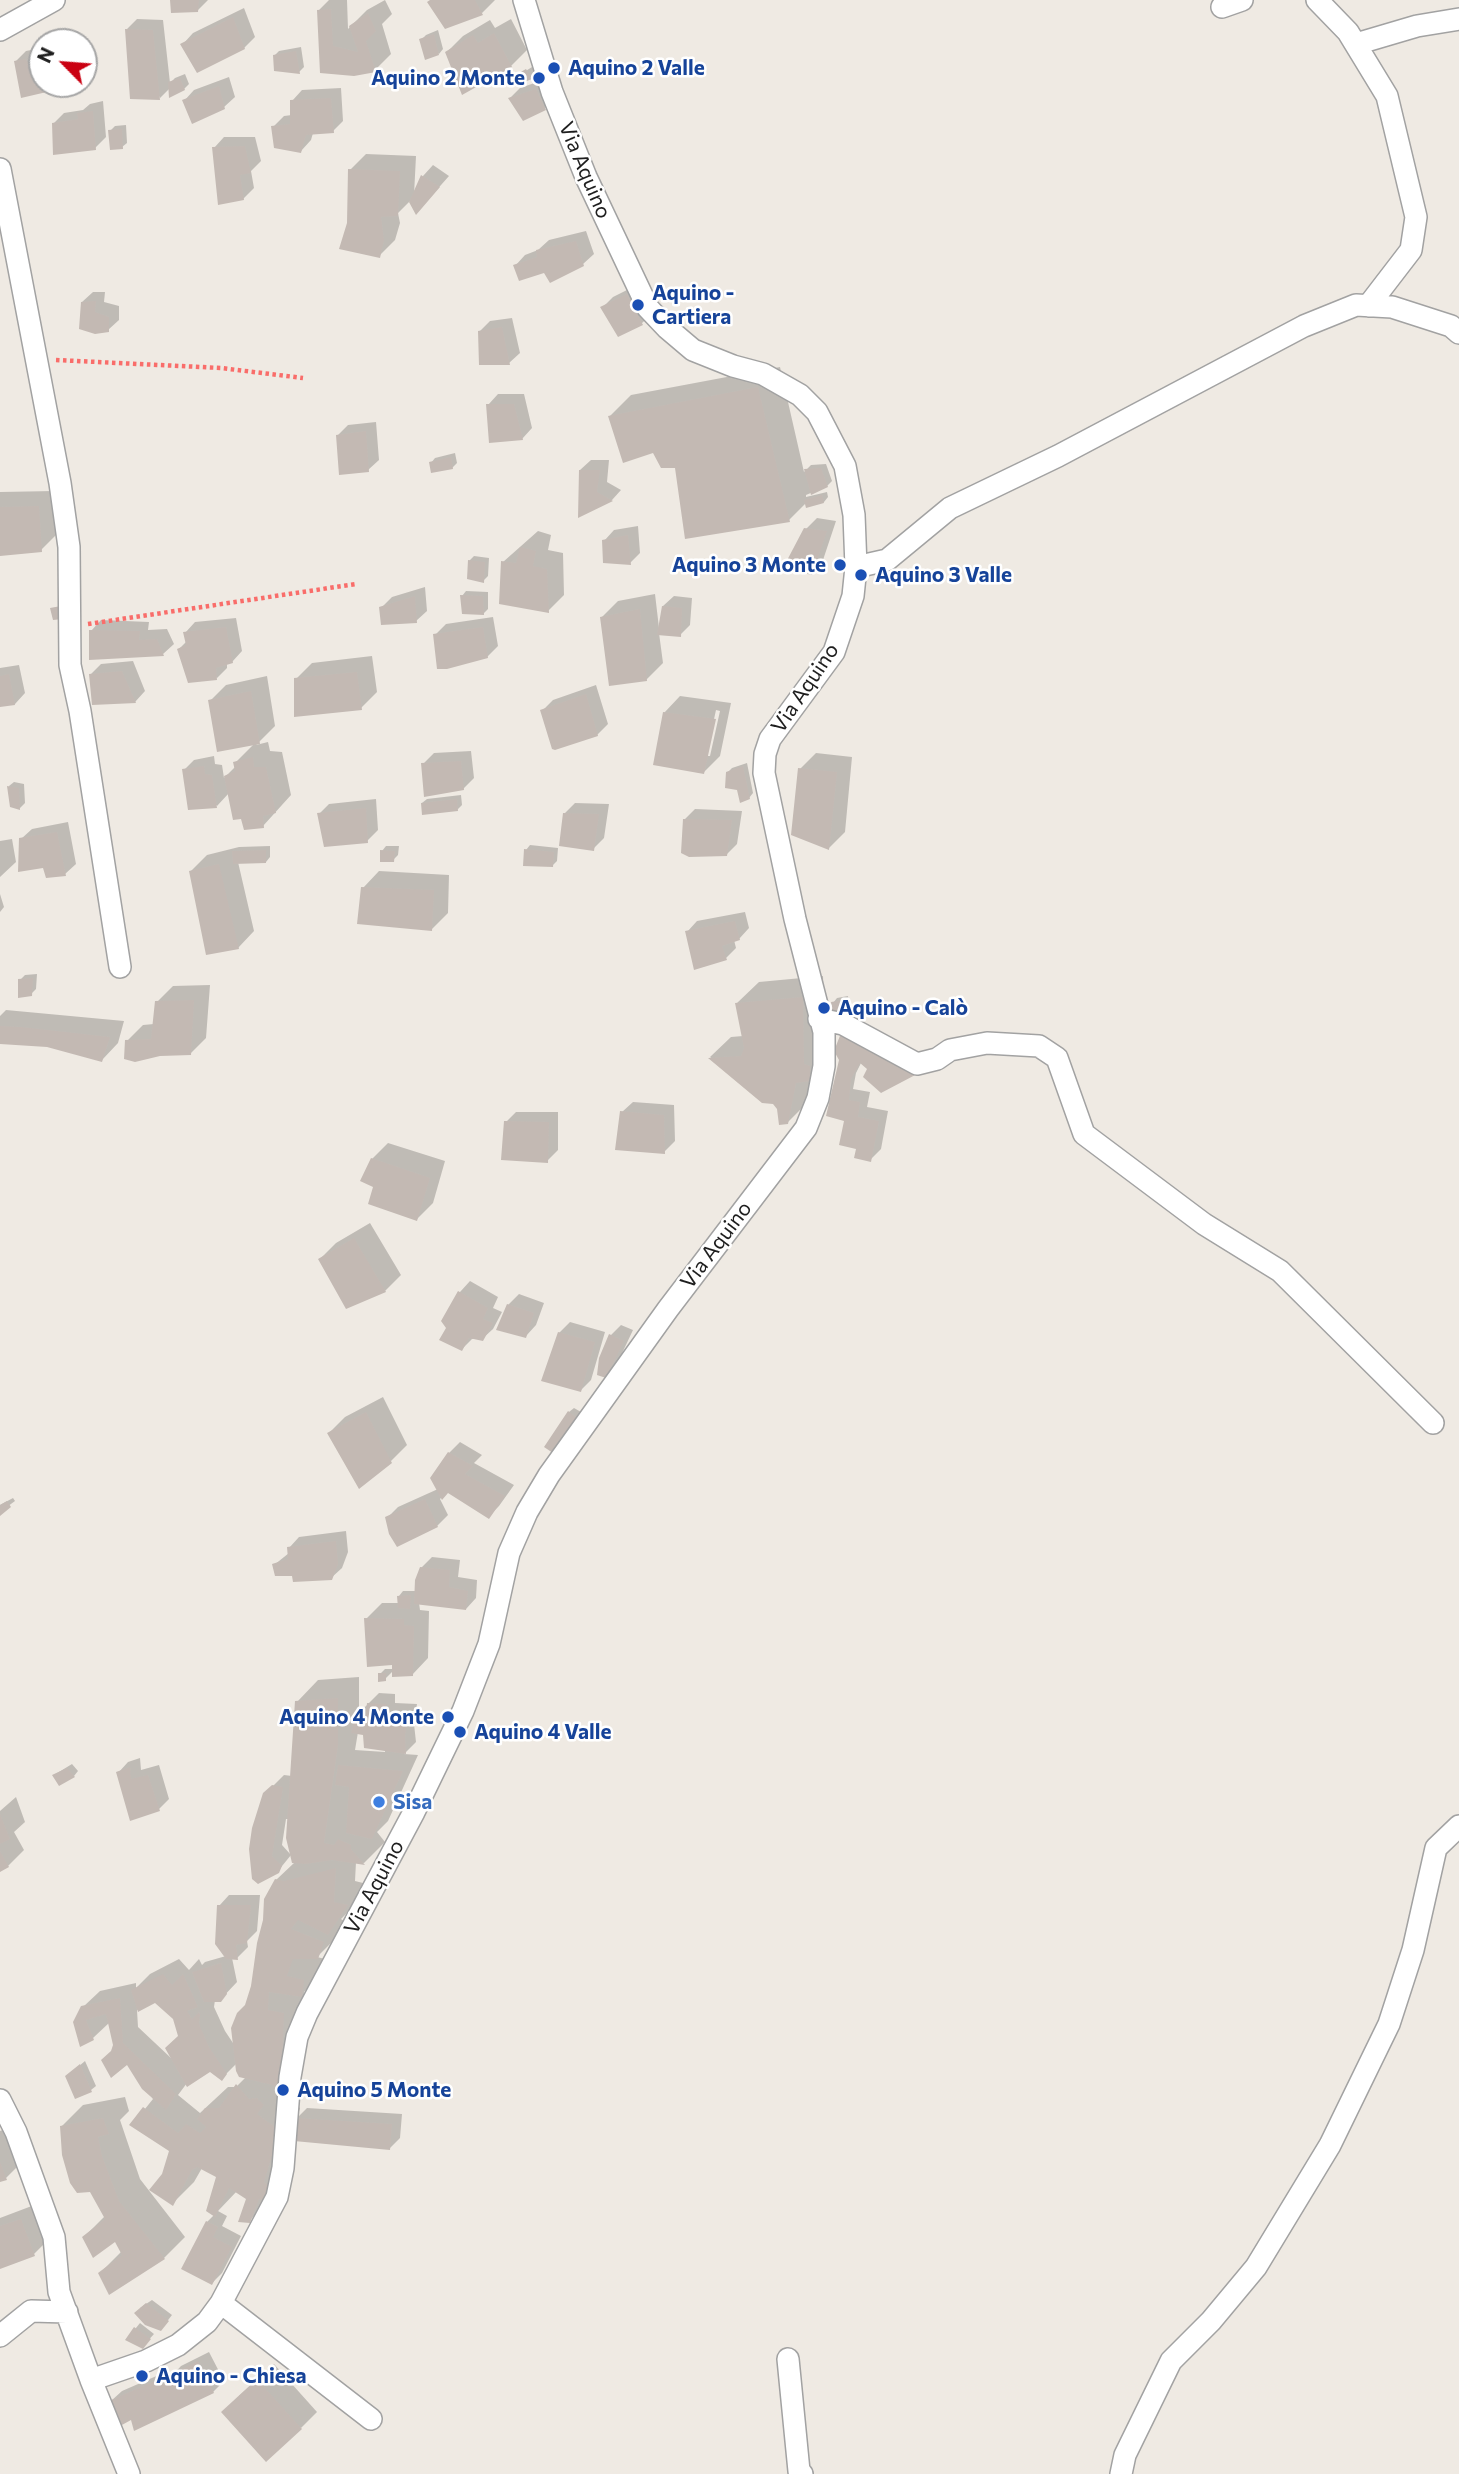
<!DOCTYPE html>
<meta charset="utf-8">
<style>
body{margin:0}
#map{position:relative;width:1459px;height:2474px;overflow:hidden;background:#efeae3;font-family:Commissioner,sans-serif}
canvas{display:block}
.north{position:absolute;left:28px;top:28px;width:70px;height:70px;box-sizing:border-box;background:#fff;border:2px solid #a5a5a5;border-radius:50%;rotate:295deg;font-size:19px;font-weight:700;line-height:28px;text-align:center;color:#1e1e1e}
.north::after{content:'';display:block;margin:auto;width:24px;height:32px;background:#ca0112;clip-path:polygon(50% 0,100% 100%,50% 72%,0 100%)}
</style>
<div id="map">
<canvas width="1459" height="2474"></canvas>
<div class="north">N</div>
</div>
<script>
const ctx = document.querySelector('canvas').getContext('2d');
ctx.lineJoin = 'round';
function fillPath(path, color) { ctx.fillStyle = color; ctx.fill(path, 'evenodd'); }
const toPath = rows => new Path2D(rows.map(r => 'M' + r).join(''));
function trace(path, color, width, dash) { ctx.strokeStyle = color; ctx.lineWidth = width; ctx.lineCap = dash ? 'butt' : 'round'; ctx.setLineDash(dash || []); ctx.stroke(path); }
function write(font, color, halo, rows, align = 'center') {
  ctx.font = font + ' Commissioner,sans-serif'; ctx.lineWidth = 5; ctx.setLineDash([]); ctx.textBaseline = 'middle'; ctx.strokeStyle = halo; ctx.fillStyle = color; for (const [text, x, y, turn = 0] of rows) {
    ctx.save(); ctx.translate(x, y); ctx.rotate((+turn || 0) * Math.PI / 180); ctx.textAlign = isNaN(turn) ? turn : align; if (halo) ctx.strokeText(text, 0, 0); ctx.fillText(text, 0, 0); ctx.restore();
  }
}
fillPath(toPath([
 [172,0,208,0,198,10],
 [329,0,347,0,348,29,367,10,385,0,392,14,382,24,391,54,375,70,322,71,318,11],
 [432,0,495,0,482,13],
 [244,8,255,37,244,48,183,44,193,33],
 [137,19,163,20,170,83,175,78,185,74,189,84,184,89,170,88,160,98,127,29],
 [511,19,527,50,511,66,447,52,463,36,490,20,495,28],
 [438,30,443,49,439,54,421,40,426,35],
 [301,47,304,67,299,72,274,56,279,51],
 [36,49,42,53,42,84,56,84,50,90,22,96,15,62,26,51],
 [532,67,535,72,531,77,518,82,521,74],
 [229,77,235,97,224,107,184,101,194,90],
 [546,79,555,98,545,108,510,98,520,88],
 [341,88,343,121,333,131,313,133,311,140,301,151,273,127,284,116,292,115,292,101,302,90],
 [103,101,106,137,95,148,53,124,64,113,83,110,90,104],
 [126,125,127,143,122,147,110,131,115,126],
 [224,137,255,137,261,161,251,171,254,188,243,199,214,148],
 [366,154,416,156,414,195,423,176,433,165,449,176,426,202,410,201,398,213,400,223,395,240,379,256,350,170],
 [586,231,594,254,583,264,544,271,515,266,525,255,538,250,549,240],
 [637,285,653,313,642,323,619,335,603,307,613,297],
 [93,292,105,292,104,302,119,306,119,320,108,330,82,302],
 [512,318,520,353,509,363,480,331,490,321],
 [780,367,804,472,811,465,826,464,832,481,827,486,806,495,806,497,827,492,828,497,824,502,806,503,789,520,677,466,610,416,631,395],
 [498,394,524,394,532,428,522,439,488,405],
 [376,422,379,460,368,470,337,436,348,425],
 [455,453,457,463,452,468,431,463,435,458],
 [591,460,609,460,607,482,621,490,612,500,579,515,580,470],
 [54,491,57,534,41,550,0,555,0,492],
 [817,518,836,521,822,563,812,573,806,529],
 [638,526,640,553,630,563,604,541,614,530],
 [538,531,551,535,548,550,563,553,564,595,548,611,503,562],
 [474,556,489,558,488,576,483,581,469,561],
 [425,587,427,611,416,621,381,608,392,597],
 [466,591,488,592,488,609,483,614,462,596],
 [655,594,659,628,663,606,674,596,692,598,690,625,680,635,659,633,663,663,646,680,602,617,618,601],
 [493,617,498,646,487,657,435,635,446,624],
 [236,618,242,651,232,662,227,663,227,668,217,678,179,649,187,641,185,633,195,622],
 [101,620,149,622,148,630,167,629,174,644,163,654,91,658,91,631],
 [372,656,377,692,361,708,296,679,312,663],
 [133,661,145,691,135,702,91,674,101,664],
 [19,665,25,693,15,704,0,706,0,668],
 [267,676,275,726,256,745,268,742,270,751,282,752,291,795,263,826,229,793,217,806,184,770,194,760,214,756,215,764,222,765,224,778,236,766,235,763,255,743,210,701,226,685],
 [596,685,608,724,597,735,542,711,553,700],
 [680,696,731,703,720,756,704,772,664,713],
 [716,710,720,711,710,756,706,756],
 [471,751,474,778,463,789,423,764,434,753],
 [816,753,852,757,845,832,829,848,800,769],
 [747,763,753,793,749,798,727,773,732,768],
 [14,782,24,784,25,803,20,808,12,806,9,786],
 [461,795,462,805,457,810,422,803,427,799],
 [376,799,378,830,367,841,319,814,329,804],
 [575,803,609,804,604,838,593,849,564,814],
 [695,809,742,811,737,844,726,855,684,820],
 [68,822,76,864,65,874,44,866,21,839,32,829],
 [12,839,16,862,0,877,0,841],
 [530,845,558,848,557,861,553,865,526,850],
 [270,846,270,857,266,862,238,862,254,931,238,948,191,871,207,855,239,847],
 [386,846,399,846,398,855,393,860,382,851],
 [379,871,449,875,448,913,432,929,363,888],
 [0,894,4,907,0,912],
 [745,912,749,928,739,939,734,940,736,948,726,958,687,932,697,921],
 [37,974,36,989,31,994,20,980,25,975],
 [823,976,825,1043,809,1101,787,1123,774,1103,763,1102,710,1057,731,1037,743,1036,737,1003,759,982],
 [210,985,206,1038,190,1054,127,1041,143,1025,154,1024,157,1002,173,986],
 [848,996,850,1012,845,1017,833,1003,837,998],
 [6,1010,124,1021,118,1043,102,1060,48,1046,0,1042,0,1016],
 [855,1019,927,1062,862,1061,856,1073,853,1089,870,1092,867,1107,888,1111,881,1149,870,1160,858,1148,847,1119,840,1060,845,1029],
 [633,1102,674,1105,675,1141,664,1152,622,1112],
 [516,1112,558,1112,558,1150,547,1161,506,1122],
 [388,1143,445,1161,433,1203,417,1219,376,1186,372,1159],
 [370,1223,401,1275,385,1291,320,1259,336,1243],
 [470,1281,498,1297,493,1308,502,1312,493,1329,482,1339,472,1339,462,1349,443,1321,460,1292],
 [519,1294,544,1303,536,1325,526,1336,508,1305],
 [570,1322,605,1332,591,1380,581,1390,559,1333],
 [621,1325,633,1330,616,1366,605,1376,611,1335],
 [383,1397,407,1445,391,1461,329,1433,345,1417],
 [574,1408,581,1412,557,1446,569,1412],
 [460,1442,482,1455,474,1463,514,1485,499,1506,488,1517,448,1491,440,1499,448,1515,437,1526,387,1518,398,1507,438,1489,449,1453],
 [13,1498,15,1501,0,1512,0,1505],
 [346,1531,348,1552,342,1568,331,1578,293,1574,274,1565,289,1553,289,1548,299,1537],
 [432,1557,460,1560,458,1577,477,1580,476,1598,466,1609,419,1603,420,1610,429,1611,428,1658,412,1675,393,1671,385,1679,380,1674,385,1669,394,1669,394,1663,366,1619,382,1603,400,1603,399,1596,403,1591,416,1591,421,1568],
 [359,1677,359,1713,379,1693,395,1694,395,1703,417,1704,414,1724,416,1742,404,1754,418,1755,388,1821,377,1832,385,1842,364,1863,356,1862,355,1881,367,1884,349,1911,341,1919,344,1921,339,1935,317,1957,325,1959,323,1973,304,1992,302,2063,277,2091,300,2108,297,2118,307,2108,402,2114,400,2138,390,2148,296,2139,271,2199,249,2221,248,2199,237,2191,218,2211,227,2216,222,2226,241,2236,222,2273,212,2283,207,2222,214,2215,218,2177,202,2168,194,2182,172,2204,164,2175,171,2150,132,2125,153,2099,127,2062,113,2051,115,2045,110,2022,93,2038,81,2044,83,2007,100,1991,136,1983,136,1988,150,1974,179,1959,189,1970,199,1959,202,1965,205,1962,226,1956,219,1906,229,1895,260,1895,257,1931,247,1941,248,1947,237,1958,232,1958,237,1982,220,2000,215,2000,214,2007,225,2031,235,2046,247,2005,276,1880,294,1863,289,1819,286,1819,282,1845,291,1855,278,1871,258,1882,265,1794,284,1775,292,1776,297,1702,318,1680],
 [358,1732,364,1733,385,1749,385,1752,355,1750],
 [156,2000,175,2018,180,2036,171,2058,138,2027,137,2010],
 [237,2063,246,2077,236,2087,228,2087,200,2113,178,2095,187,2083,210,2070,222,2078],
 [140,1758,141,1770,159,1765,169,1799,159,1809,118,1773,128,1762],
 [72,1764,78,1771,74,1776,54,1775],
 [16,1797,25,1822,14,1832,24,1850,8,1866,0,1870,0,1811],
 [85,2061,96,2086,91,2090,76,2097,72,2072],
 [125,2097,129,2111,120,2120,140,2179,185,2237,164,2258,100,2273,122,2251,115,2239,84,2237,106,2215,61,2127,83,2105],
 [10,2127,22,2162,6,2178,0,2180,0,2131],
 [37,2204,50,2238,34,2254,0,2267,0,2218],
 [152,2300,172,2315,165,2324,140,2308],
 [140,2323,154,2334,143,2346,127,2339],
 [209,2352,224,2381,213,2392,131,2418,111,2401,122,2391,168,2371,171,2377,181,2366],
 [274,2364,317,2412,301,2428,239,2396]
]), '#0003');
fillPath(toPath([
 [170,0,199,0,198,12,171,13],
 [430,0,475,0,483,15,445,29,427,2],
 [331,9,333,46,358,52,349,26,368,13,376,31,366,41,376,72,354,76,320,73,317,10],
 [233,17,245,49,197,73,180,44],
 [125,29,153,30,160,100,130,99],
 [494,33,512,67,462,95,445,52,473,35,478,43],
 [434,34,439,55,425,60,419,39],
 [296,51,300,74,274,71,273,55],
 [25,59,29,63,42,60,42,84,50,84,51,91,21,98,14,61],
 [526,69,532,79,516,85,517,74],
 [180,78,185,90,169,98,168,82],
 [219,86,225,109,192,124,182,100],
 [536,89,546,110,523,121,508,98],
 [331,98,334,133,306,135,301,153,274,148,271,126,290,124,290,100],
 [93,111,96,150,53,155,52,123,78,119,77,113],
 [122,129,123,149,110,150,108,130],
 [245,146,251,173,240,175,244,200,218,205,212,147],
 [348,169,400,171,398,216,381,217,384,240,380,258,339,249,347,223],
 [421,175,440,187,416,215,409,202],
 [576,241,584,266,550,283,544,273,519,281,513,265,537,257,536,250],
 [627,294,643,325,618,337,600,307],
 [96,301,95,312,109,317,109,332,95,334,79,329,81,302],
 [502,327,510,365,479,365,478,331],
 [758,387,790,522,685,539,675,468,661,468,653,453,623,463,608,416],
 [486,404,514,404,523,440,489,443],
 [366,431,369,472,339,475,336,435],
 [451,457,453,469,431,473,429,462],
 [821,468,828,487,811,495,804,469],
 [579,470,600,470,597,492,613,501,578,518],
 [822,495,824,503,806,508,804,500],
 [39,506,42,552,0,556,0,507],
 [804,528,827,531,812,575,783,568],
 [628,535,631,565,603,563,602,540],
 [520,547,536,551,533,566,547,569,549,613,499,604,501,561,516,563],
 [468,560,485,562,484,583,467,579],
 [460,595,483,596,484,615,462,614],
 [415,596,417,623,381,625,379,607],
 [61,606,63,619,53,620,50,608],
 [662,606,682,608,681,637,657,635],
 [640,609,647,681,609,686,600,617],
 [226,627,233,663,216,668,217,680,188,683,177,649,186,645,183,632],
 [483,627,488,658,447,669,437,669,433,634],
 [89,630,140,631,139,640,157,639,164,656,89,660],
 [122,671,136,703,92,705,89,674],
 [357,672,362,710,294,717,294,678],
 [9,674,15,705,0,707,0,676],
 [251,691,260,744,217,752,208,700],
 [586,694,598,736,555,750,552,749,540,710],
 [663,712,716,719,704,774,653,765],
 [253,757,254,767,266,767,276,813,263,816,264,828,244,830,241,819,233,820,224,776,235,771,233,762],
 [461,761,464,790,424,797,421,763],
 [204,766,205,774,212,775,217,808,188,810,182,769],
 [743,766,750,799,740,803,737,790,725,788,726,772],
 [798,768,837,772,829,850,791,835],
 [7,786,19,788,20,810,10,807],
 [457,799,458,811,422,815,421,803],
 [366,808,368,843,324,847,317,813],
 [563,813,599,814,594,851,559,846],
 [683,819,732,820,727,856,689,857,681,853],
 [57,832,66,876,46,878,43,868,18,872,19,838],
 [524,849,554,852,553,867,523,866],
 [266,850,266,863,233,864,232,851],
 [380,850,395,851,394,862,380,862],
 [219,864,239,949,206,955,189,871],
 [361,887,434,890,432,931,357,924],
 [735,921,740,940,722,946,727,960,694,970,685,931],
 [33,978,32,996,18,998,18,979],
 [803,997,804,1064,810,1066,810,1081,796,1083,788,1124,779,1125,777,1109,773,1104,762,1103,708,1058,741,1056,744,1048,735,1003],
 [194,1000,191,1055,160,1056,135,1062,124,1059,125,1040,151,1039,155,1001],
 [844,1000,846,1018,833,1020,831,1002],
 [0,1026,21,1027,110,1037,102,1062,47,1047,0,1044],
 [843,1028,919,1073,881,1093,863,1077,867,1069,860,1063,851,1079,849,1100,860,1102,858,1117,879,1121,871,1162,854,1158,856,1149,839,1145,844,1121,826,1116,839,1060,834,1051],
 [620,1111,664,1115,665,1154,615,1150],
 [504,1121,549,1122,548,1163,501,1160],
 [371,1158,430,1178,417,1221,368,1204,373,1187,360,1181],
 [354,1238,386,1292,346,1309,318,1259],
 [458,1291,488,1308,483,1319,493,1323,483,1341,469,1338,462,1351,439,1340,446,1328,441,1321],
 [507,1304,534,1313,526,1338,496,1330],
 [558,1332,595,1342,581,1392,541,1381],
 [609,1334,624,1341,606,1378,597,1375,599,1358],
 [568,1411,577,1418,553,1453,544,1447],
 [366,1412,392,1463,359,1489,327,1433],
 [448,1452,473,1466,465,1474,505,1496,489,1519,448,1493,442,1500,430,1478],
 [425,1499,438,1527,397,1547,389,1534,385,1517],
 [7,1501,11,1507,0,1516,0,1505],
 [336,1541,338,1564,332,1580,293,1582,292,1576,275,1576,272,1564,288,1559,287,1547],
 [420,1567,450,1570,449,1587,468,1591,466,1610,414,1604,415,1580],
 [411,1595,410,1609,398,1608,397,1596],
 [364,1618,404,1619,404,1625,414,1626,413,1676,392,1677,392,1665,367,1667],
 [378,1673,386,1673,386,1681,378,1682],
 [338,1698,338,1745,324,1843,334,1845,338,1839,351,1845,351,1849,365,1865,332,1860,306,1864,292,1863,286,1838,295,1701],
 [367,1703,386,1704,385,1713,408,1713,405,1736,406,1754,364,1748,363,1735,351,1733,356,1713,366,1713],
 [338,1765,403,1771,372,1839,346,1833,349,1787,335,1785],
 [130,1767,131,1779,148,1775,160,1811,130,1821,116,1772],
 [67,1768,75,1777,59,1786,52,1775],
 [272,1785,283,1787,272,1856,282,1866,279,1873,258,1884,252,1879,249,1849,252,1828,263,1793],
 [0,1814,10,1839,0,1844],
 [0,1851,9,1867,0,1872],
 [336,1868,334,1902,348,1905,328,1935,298,1920,291,1929,324,1942,318,1959,293,1959,287,1976,304,1980,302,1997,269,1992,268,2010,284,2013,281,2087,239,2077,236,2071,231,2028,237,2013,245,2005,251,1986,257,1943,263,1920,264,1899,275,1879,284,1881],
 [217,1905,251,1905,247,1943,236,1945,238,1960,226,1959,215,1944],
 [221,1963,227,1994,221,2002,204,2002,192,1972],
 [163,1974,172,1985,183,1974,198,2007,187,2011,192,2019,199,2012,200,2015,199,2024,209,2047,227,2074,222,2081,210,2072,187,2087,165,2048,178,2036,173,2019,155,2003,138,2012,131,1990],
 [120,1998,123,2043,176,2094,166,2110,142,2089,127,2065,111,2078,101,2060,111,2051,113,2045,106,2014,86,2020,94,2040,80,2047,73,2022,81,2006],
 [80,2064,92,2092,75,2099,65,2076],
 [236,2084,249,2099,257,2098,264,2105,257,2114,279,2130,264,2183,270,2185,264,2201,259,2199,250,2223,238,2222,246,2199,229,2188,215,2217,206,2211,216,2177,197,2167,192,2170,173,2206,149,2190,162,2174,169,2151,129,2125,143,2107,178,2133,186,2124,200,2133,206,2127,197,2119,205,2108,219,2108],
 [103,2118,109,2134,98,2137,102,2156,119,2201,165,2259,109,2295,98,2273,122,2255,115,2242,93,2258,82,2237,105,2219,90,2192,77,2193,70,2183,62,2155,60,2126],
 [295,2118,392,2124,390,2150,294,2141],
 [0,2162,7,2180,0,2182],
 [21,2219,35,2256,0,2269,0,2226],
 [206,2221,218,2227,213,2237,232,2247,212,2285,181,2269],
 [146,2303,169,2321,161,2331,145,2325,134,2313],
 [134,2327,151,2339,143,2349,125,2340],
 [198,2361,214,2393,134,2431,131,2420,120,2426,109,2401,157,2380,160,2386,171,2381,168,2376],
 [257,2379,302,2429,266,2462,221,2412]
]), '#c3b9b3');
const minor = toPath([
 [1317,0,1348,32,1387,96,1416,217,1411,250,1368,306],
 [1222,7,1242,0],
 [0,30,54,0],
 [1356,44,1417,26,1459,19],
 [0,169,60,483,69,547,70,665,80,711,120,967],
 [856,567,887,560,950,508,1058,456,1304,326,1356,305,1392,307,1451,326,1459,333],
 [819,1019,843,1024,917,1064,937,1059,950,1050,987,1043,1039,1046,1057,1058,1084,1134,1204,1224,1280,1271,1433,1423],
 [0,2100,16,2132,54,2237,59,2292,91,2380,129,2474],
 [221,2303,371,2419],
 [0,2336,31,2311,67,2312],
 [788,2359,799,2471,802,2474],
 [91,2380,146,2361,178,2345,207,2322,221,2303,277,2197,283,2168,290,2077,297,2037,307,2013,414,1812,463,1711,489,1644,509,1553,527,1512,549,1475,668,1309,806,1128,818,1098,824,1066,824,1032,795,919,764,773,765,754,770,739,834,652,853,596,856,567,854,515,845,466,817,412,800,395,763,374,733,366,693,350,667,328,648,308,586,177,552,92,524,0],
 [1121,2474,1125,2455,1171,2361,1211,2321,1256,2267,1330,2145,1389,2024,1413,1950,1436,1848,1459,1826]
]);
trace(minor, '#a2a2a2', 24);
trace(toPath([
 [56,360,221,368,303,378],
 [88,624,356,584]
]), '#f96d6a', 4.5, [3.5, 3.5]);
trace(minor, '#fff', 21);
for (const [x, y, r, color] of [
 [554,68,7,"#1a4fb4"],
 [539,78,7,"#1a4fb4"],
 [638,305,7,"#1a4fb4"],
 [840,565,7,"#1a4fb4"],
 [861,575,7,"#1a4fb4"],
 [824,1008,7,"#1a4fb4"],
 [448,1717,7,"#1a4fb4"],
 [460,1732,7,"#1a4fb4"],
 [379,1802,7,"#3f7fe0"],
 [283,2090,7,"#1a4fb4"],
 [142,2376,7,"#1a4fb4"]
]) { const dot = new Path2D(); dot.arc(x, y, r, 0, 2 * Math.PI); ctx.fillStyle = color; ctx.fill(dot); trace(dot, '#fff', 2.5); }
write('bold 21px', '#164399', '#fff', [
 ["Aquino 2 Valle",568,68],
 ["Aquino 2 Monte",525,78,"right"],
 ["Aquino -",652,293],
 ["Cartiera",652,317],
 ["Aquino 3 Monte",826,565,"right"],
 ["Aquino 3 Valle",875,575],
 ["Aquino - Calò",838,1008],
 ["Aquino 4 Monte",434,1717,"right"],
 ["Aquino 4 Valle",474,1732],
 ["Aquino 5 Monte",297,2090],
 ["Aquino - Chiesa",156,2376]
], 'left');
write('21px', '#1e1e1e', '#fff', [
 ["Via Aquino",585,170,67],
 ["Via Aquino",805,688,-56],
 ["Via Aquino",716,1245,-53],
 ["Via Aquino",374,1887,-62]
]);
write('bold 21px', '#366cbe', '#fff', [
 ["Sisa",393,1802]
], 'left');
</script>
